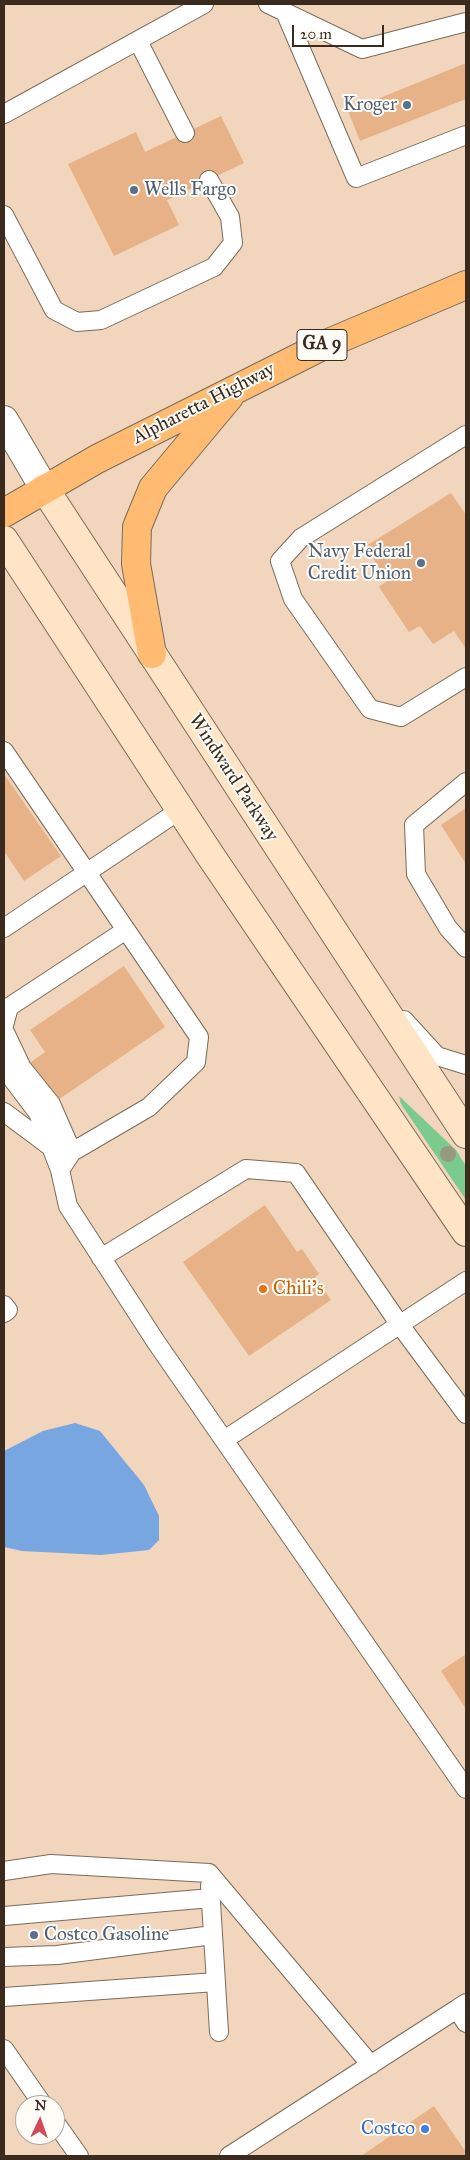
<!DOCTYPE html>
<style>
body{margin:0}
#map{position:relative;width:470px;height:2160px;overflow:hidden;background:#eee6c9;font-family:"IM FELL Great Primer",serif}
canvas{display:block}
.frame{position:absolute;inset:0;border:5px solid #3b2a1e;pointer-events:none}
.north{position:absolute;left:15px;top:2095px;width:50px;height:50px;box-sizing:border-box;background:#fdfcf7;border:1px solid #afa8a0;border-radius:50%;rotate:3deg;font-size:14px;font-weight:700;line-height:20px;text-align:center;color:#3b2a1e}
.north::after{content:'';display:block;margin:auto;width:18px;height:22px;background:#d1495b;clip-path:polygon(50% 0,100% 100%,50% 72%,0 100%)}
.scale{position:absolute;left:292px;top:25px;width:92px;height:22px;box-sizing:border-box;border:2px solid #3b2a1e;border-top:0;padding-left:6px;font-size:15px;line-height:18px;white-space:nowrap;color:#3b2a1e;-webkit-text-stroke:4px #fdfcf7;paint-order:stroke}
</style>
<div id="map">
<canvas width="470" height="2160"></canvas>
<div class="frame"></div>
<div class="north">N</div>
<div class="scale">20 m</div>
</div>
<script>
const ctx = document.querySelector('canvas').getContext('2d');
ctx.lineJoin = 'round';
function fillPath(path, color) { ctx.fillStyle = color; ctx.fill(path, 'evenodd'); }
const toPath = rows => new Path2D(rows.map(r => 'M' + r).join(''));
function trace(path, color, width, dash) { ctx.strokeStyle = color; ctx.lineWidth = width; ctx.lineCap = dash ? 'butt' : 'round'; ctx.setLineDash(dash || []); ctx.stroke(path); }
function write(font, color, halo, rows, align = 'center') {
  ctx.font = font + ' "IM FELL Great Primer",serif'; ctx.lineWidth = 4; ctx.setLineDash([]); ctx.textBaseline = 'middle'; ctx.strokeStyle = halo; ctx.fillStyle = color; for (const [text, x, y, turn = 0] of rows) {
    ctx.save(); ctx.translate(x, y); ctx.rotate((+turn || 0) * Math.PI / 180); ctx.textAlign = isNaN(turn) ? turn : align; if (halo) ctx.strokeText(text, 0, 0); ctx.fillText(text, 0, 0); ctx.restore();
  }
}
fillPath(toPath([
 [4,4,466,4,466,2156,4,2156],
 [25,2105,55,2105,55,2135,25,2135]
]), '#f1d5bd');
fillPath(toPath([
 [399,1096,456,1150,466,1166,466,1200,401,1104]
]), '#7acb8d');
fillPath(toPath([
 [75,1423,100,1431,144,1485,159,1516,159,1540,149,1550,101,1555,22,1551,4,1547,4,1451,43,1431]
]), '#78a6e1');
fillPath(toPath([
 [466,63,466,99,360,141,348,111],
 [221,116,244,163,167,200,179,225,114,256,68,164,136,132,145,152],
 [451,493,466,515,466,649,454,631,433,644,420,626,409,632,379,587,387,581,366,546],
 [4,774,61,856,24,881,4,851],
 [466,808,466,864,441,825],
 [124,966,165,1027,33,1117,7,1079,45,1052,30,1030],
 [265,1205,297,1252,302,1249,319,1274,315,1277,331,1300,249,1356,183,1262],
 [466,1654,466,1709,441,1671],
 [434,2106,466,2152,466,2156,361,2156]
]), '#e7b287');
const service = toPath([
 [268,4,362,49,466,22],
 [285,12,356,178,466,135],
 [138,41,185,133],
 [4,114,204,4],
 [4,215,54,310,77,322,101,320,214,267,233,243,230,217,209,180],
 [466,435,301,538,280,561,293,599,370,709,401,717,466,677],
 [4,751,199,1037,196,1062,149,1107,72,1152,60,1170,68,1206,156,1342,466,1789],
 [466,782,414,825,416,874,448,928,466,948],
 [4,928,180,810],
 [404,1020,437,1056,466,1065],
 [4,1025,9,1007,126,930],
 [4,1030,22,1068,51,1104,72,1152],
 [4,1059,10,1076,38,1113,60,1170],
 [4,1112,51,1147],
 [101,1258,246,1169,296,1173,400,1325,466,1414],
 [4,1305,8,1310,4,1313],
 [224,1440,466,1281],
 [4,1871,51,1864,209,1873,371,2065],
 [210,1886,219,2032],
 [4,1916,211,1898],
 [4,1957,57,1955,213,1935],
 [4,1997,216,1982],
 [466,2003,457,2009,466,2023],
 [4,2049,43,2105],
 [55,2122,79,2156],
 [229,2156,457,2009]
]);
const tertiary = toPath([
 [4,420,44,488]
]);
const secondary = toPath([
 [44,488,466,1134],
 [4,540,210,855,466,1232]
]);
const primary = toPath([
 [4,513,97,459,324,345,466,285],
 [152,654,136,564,137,527,153,488,229,397]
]);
trace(service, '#7a6c5a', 20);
trace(tertiary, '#7a6c5a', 30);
trace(secondary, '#7a6c5a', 30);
trace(primary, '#7a6c5a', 30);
trace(service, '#fff', 18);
trace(tertiary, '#fff', 28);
trace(secondary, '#ffe4c6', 28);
trace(primary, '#febb71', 28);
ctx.fillStyle = '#96997d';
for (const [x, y] of [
 [448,1154]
]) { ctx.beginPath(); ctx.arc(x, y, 8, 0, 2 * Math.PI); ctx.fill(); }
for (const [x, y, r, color] of [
 [407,105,5,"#5c6f8a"],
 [134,190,5,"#5c6f8a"],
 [421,563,5,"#5c6f8a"],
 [263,1289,5,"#e8710a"],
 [34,1935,5,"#5c6f8a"],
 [425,2129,5,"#3f7fe0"]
]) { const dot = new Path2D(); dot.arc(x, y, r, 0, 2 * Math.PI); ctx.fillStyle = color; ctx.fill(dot); trace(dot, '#fdfcf7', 2); }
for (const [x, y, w] of [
 [322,345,50]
]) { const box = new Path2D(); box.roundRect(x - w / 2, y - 15.5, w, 31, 4); ctx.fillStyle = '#fdfcf7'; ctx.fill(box); trace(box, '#3b2a1e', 1); }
write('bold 18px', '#3b2a1e', null, [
 ["GA 9",322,345]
]);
write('19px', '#4e5e75', '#fdfcf7', [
 ["Kroger",397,105],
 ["Wells Fargo",144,190,"left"],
 ["Navy Federal",411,552],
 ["Credit Union",411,574],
 ["Costco Gasoline",44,1935,"left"]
], 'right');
write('19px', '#3b2a1e', '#fdfcf7', [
 ["Alpharetta Highway",204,404,-27],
 ["Windward Parkway",233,778,57]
]);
write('19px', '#c56008', '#fdfcf7', [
 ["Chili's",273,1289]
], 'left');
write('19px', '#366cbe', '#fdfcf7', [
 ["Costco",415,2129]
], 'right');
</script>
